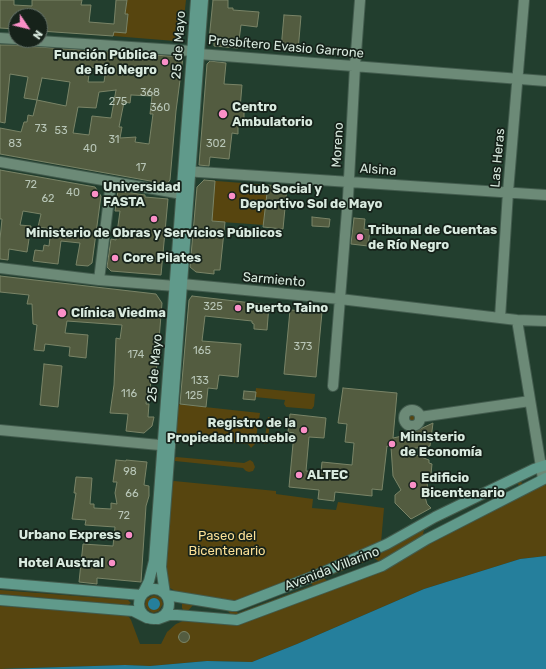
<!DOCTYPE html>
<meta charset="utf-8">
<style>
body{margin:0}
#map{position:relative;width:546px;height:669px;overflow:hidden;background:#223e2e;font-family:Rubik,sans-serif}
canvas{display:block}
.north{position:absolute;left:8px;top:8px;width:40px;height:40px;box-sizing:border-box;background:#16221a;border:1px solid #647269;border-radius:50%;rotate:125deg;font-size:11px;font-weight:700;line-height:16px;text-align:center;color:#d9eadf}
.north::after{content:'';display:block;margin:auto;width:14px;height:18px;background:#fa8fc7;clip-path:polygon(50% 0,100% 100%,50% 72%,0 100%)}
</style>
<div id="map">
<canvas width="546" height="669"></canvas>
<div class="north">N</div>
</div>
<script>
const ctx = document.querySelector('canvas').getContext('2d');
ctx.lineJoin = 'round';
function fillPath(path, color) { ctx.fillStyle = color; ctx.fill(path, 'evenodd'); }
const toPath = rows => new Path2D(rows.map(r => 'M' + r).join(''));
function trace(path, color, width, dash) { ctx.strokeStyle = color; ctx.lineWidth = width; ctx.lineCap = dash ? 'butt' : 'round'; ctx.setLineDash(dash || []); ctx.stroke(path); }
function write(font, color, halo, rows, align = 'center') {
  ctx.font = font + ' Rubik,sans-serif'; ctx.lineWidth = 3.5; ctx.setLineDash([]); ctx.textBaseline = 'middle'; ctx.strokeStyle = halo; ctx.fillStyle = color; for (const [text, x, y, turn = 0] of rows) {
    ctx.save(); ctx.translate(x, y); ctx.rotate((+turn || 0) * Math.PI / 180); ctx.textAlign = isNaN(turn) ? turn : align; if (halo) ctx.strokeText(text, 0, 0); ctx.fillText(text, 0, 0); ctx.restore();
  }
}
fillPath(toPath([
 [127,0,186,0,182,36,175,41,113,36,114,32,126,32,128,14,125,14],
 [204,180,268,185,264,225,194,220,197,187],
 [256,388,315,394,314,406,312,409,310,409,286,407,284,404,285,400,255,397],
 [177,404,260,413,255,444,251,448,248,444,177,437,175,435],
 '406.5 418a5.5 5.5 0 1 1 11 0a5.5 5.5 0 1 1-11 0Z',
 [268,417,271,417,267,444,264,444],
 [176,457,244,463,250,460,253,462,255,467,253,471,249,472,246,471,243,468,175,461,174,459],
 [174,481,276,491,276,494,313,499,312,508,336,510,338,502,384,508,381,543,318,570,234,603,177,592,170,588,165,581,171,483],
 [521,481,522,484,519,487,518,483,434,524,436,521],
 [546,483,546,556,520,559,424,589,297,644,252,662,207,661,150,666,125,665,0,669,0,606,125,615,129,617,131,620,140,644,161,644,167,632,176,624,183,621,234,625,425,545],
 [430,523,428,528,424,530,422,538,381,563,374,558,324,578,328,582,233,617,228,611,193,605,187,612,184,611,182,608,182,604,185,602,235,610,238,613,313,585,308,581],
 [0,590,128,600,131,603,128,605,0,594],
 [154,595,161,598,163,604,159,611,153,613,148,610,145,605,146,599]
]), '#57450f');
fillPath(toPath([
 [546,556,546,669,1,669,125,665,150,666,207,661,252,662,297,644,424,589,520,559],
 '148 604a6 6 0 1 1 12 0a6 6 0 1 1-12 0Z'
]), '#257f9c');
const building = toPath([
 [0,0,14,0,14,5,32,6,32,0,82,0,81,5,91,5,89,22,114,24,116,0,127,0,125,14,128,14,126,33,114,32,113,36,40,31,40,16,16,16,16,29,0,28,0,0],
 [213,0,228,0,228,8,233,8,233,10,259,12,257,27,241,25,238,48,214,46,214,41,209,40,213,0],
 [284,15,301,16,298,51,281,49,284,15],
 [0,45,20,45,24,46,183,57,176,111,170,180,167,184,0,154,0,128,21,132,24,122,27,122,28,115,33,116,37,100,24,98,28,77,10,74,5,123,0,122,0,45],
 [90,67,106,69,104,82,88,82,90,67],
 [42,78,70,82,66,106,37,100,42,78],
 [116,90,111,118,92,116,89,135,73,133,78,107,96,108,99,92,116,90],
 [131,95,152,96,150,114,153,114,149,144,135,142,136,137,120,138,122,127,119,127,124,102,130,103,131,95],
 [210,61,226,63,224,84,242,85,240,109,244,109,244,121,238,121,238,134,232,133,229,159,210,157,209,166,199,165,207,64,210,61],
 [0,170,95,187,101,196,92,263,88,266,76,265,80,243,61,241,58,264,33,261,35,250,43,251,44,245,49,246,51,229,38,227,41,214,23,211,20,225,31,226,27,252,9,249,8,260,0,259,0,239,2,219,0,219,0,170],
 [204,180,215,181,212,221,225,222,220,270,214,270,214,274,196,272,190,267,197,187,204,180],
 [268,185,287,187,283,229,263,227,268,185],
 [118,191,145,195,145,197,168,199,161,275,111,271,107,267,111,239,116,240,120,211,115,211,118,191],
 [312,217,330,219,329,227,312,226,312,217],
 [354,218,365,219,364,229,370,230,368,246,351,244,354,218],
 [0,276,156,294,162,303,157,364,155,381,151,380,150,389,148,388,146,404,149,404,148,417,154,417,152,426,144,433,126,431,128,414,110,413,114,385,116,338,120,339,122,325,67,321,65,333,88,335,86,358,69,356,70,347,45,344,44,351,34,350,37,325,33,324,32,304,27,304,29,295,0,292,0,276],
 [192,296,269,305,267,330,254,329,254,324,252,323,252,321,205,316,202,341,241,344,238,377,219,375,217,389,208,388,206,407,180,404,189,300,192,296],
 [290,310,322,312,316,377,284,374,290,310],
 [44,364,62,366,58,407,40,405,44,364],
 [343,388,397,393,393,438,407,435,433,423,430,446,403,450,429,460,429,463,432,464,431,474,426,474,428,491,424,493,427,504,431,508,411,519,395,503,395,495,401,490,393,476,391,447,387,446,382,490,372,489,372,496,335,492,334,501,318,499,319,490,289,487,294,433,288,432,290,414,326,418,324,438,309,437,306,471,321,472,322,462,352,465,354,443,345,442,347,424,338,423,343,388],
 [244,391,256,392,255,400,243,399,244,391],
 [116,460,126,461,126,460,147,462,144,485,149,486,149,496,146,506,141,582,97,578,97,584,79,582,83,544,113,546,115,527,85,525,86,520,72,519,76,493,74,493,76,477,92,478,90,504,94,504,94,508,111,509,111,503,117,504,115,493,117,482,113,482,116,460],
 '178.5 637a5.5 5.5 0 1 1 11 0a5.5 5.5 0 1 1-11 0Z'
]);
fillPath(building, '#535c40');
trace(building, '#7a8467', 1);
const minor = toPath([
 [0,38,16,39],
 [24,40,192,51,199,54,546,81],
 [0,162,182,194],
 [184,171,546,195],
 [0,268,99,280,175,286,182,284,340,299,517,320,546,321],
 [99,280,111,182],
 [500,318,508,192,524,0],
 [517,320,543,479],
 [333,386,348,198,355,66,360,0],
 '404 418a8 8 0 1 1 16 0a8 8 0 1 1-16 0Z',
 [420,417,530,401],
 [0,430,170,446]
]);
const secondary = toPath([
 [0,583,141,595],
 '139 604a15 15 0 1 1 30 0a15 15 0 1 1-30 0Z',
 [143,593,149,581,154,561,196,0],
 [165,594,161,567,203,0],
 [166,595,233,606,236,606,319,574,387,544,435,517,534,469,546,465],
 [0,600,133,611,147,618],
 [158,619,169,615,177,615,237,620,382,566,427,539,546,478]
]);
trace(minor, '#435c4e', 12);
trace(secondary, '#435c4e', 12);
trace(minor, '#6c8a77', 10);
trace(secondary, '#609a8b', 10);
for (const [x, y, r, color] of [
 [165,62,4,"#fa8fc7"],
 [223,114,5,"#fa8fc7"],
 [95,194,4,"#fa8fc7"],
 [232,196,4,"#fa8fc7"],
 [154,219,4,"#fa8fc7"],
 [360,237,4,"#fa8fc7"],
 [115,258,4,"#fa8fc7"],
 [238,308,4,"#fa8fc7"],
 [62,313,5,"#fa8fc7"],
 [304,430,4,"#fa8fc7"],
 [392,444,4,"#fa8fc7"],
 [299,475,4,"#fa8fc7"],
 [413,485,4,"#fa8fc7"],
 [129,535,4,"#fa8fc7"],
 [112,563,4,"#fa8fc7"]
]) { const dot = new Path2D(); dot.arc(x, y, r, 0, 2 * Math.PI); ctx.fillStyle = color; ctx.fill(dot); trace(dot, '#16221a', 1.5); }
write('11px', '#b8c6b7', null, [
 ["368",150,93],
 ["275",118,102],
 ["360",160,108],
 ["73",41,129],
 ["53",61,131],
 ["31",114,140],
 ["83",15,144],
 ["302",216,144],
 ["40",90,149],
 ["17",141,168],
 ["72",31,185],
 ["40",73,193],
 ["62",48,199],
 ["325",213,307],
 ["373",303,347],
 ["165",202,351],
 ["174",136,355],
 ["133",200,381],
 ["116",129,394],
 ["125",194,396],
 ["98",130,472],
 ["66",132,494],
 ["72",124,516]
]);
write('13px', '#d9eadf', '#16221a', [
 ["25 de Mayo",179,45,-86],
 ["Presbítero Evasio Garrone",286,47,5],
 ["Moreno",338,145,-87],
 ["Las Heras",498,158,-85],
 ["Alsina",378,170,4],
 ["Sarmiento",274,280,5],
 ["25 de Mayo",155,368,-85],
 ["Avenida Villarino",332,569,-21]
]);
write('bold 13px', '#d9eadf', '#16221a', [
 ["Función Pública",157,55,"right"],
 ["de Río Negro",157,70,"right"],
 ["Centro",232,107],
 ["Ambulatorio",232,122],
 ["Universidad",103,187],
 ["FASTA",103,202],
 ["Club Social y",240,189],
 ["Deportivo Sol de Mayo",240,204],
 ["Tribunal de Cuentas",368,230],
 ["de Río Negro",368,245],
 ["Ministerio de Obras y Servicios Públicos",154,233,"center"],
 ["Core Pilates",123,258],
 ["Puerto Taino",246,308],
 ["Clínica Viedma",71,313],
 ["Registro de la",296,423,"right"],
 ["Propiedad Inmueble",296,438,"right"],
 ["Ministerio",400,437],
 ["de Economía",400,452],
 ["ALTEC",307,475],
 ["Edificio",421,478],
 ["Bicentenario",421,493],
 ["Urbano Express",121,535,"right"],
 ["Hotel Austral",104,563,"right"]
], 'left');
write('13px', '#fbdf95', '#16221a', [
 ["Paseo del",227,536],
 ["Bicentenario",227,551]
]);
</script>
